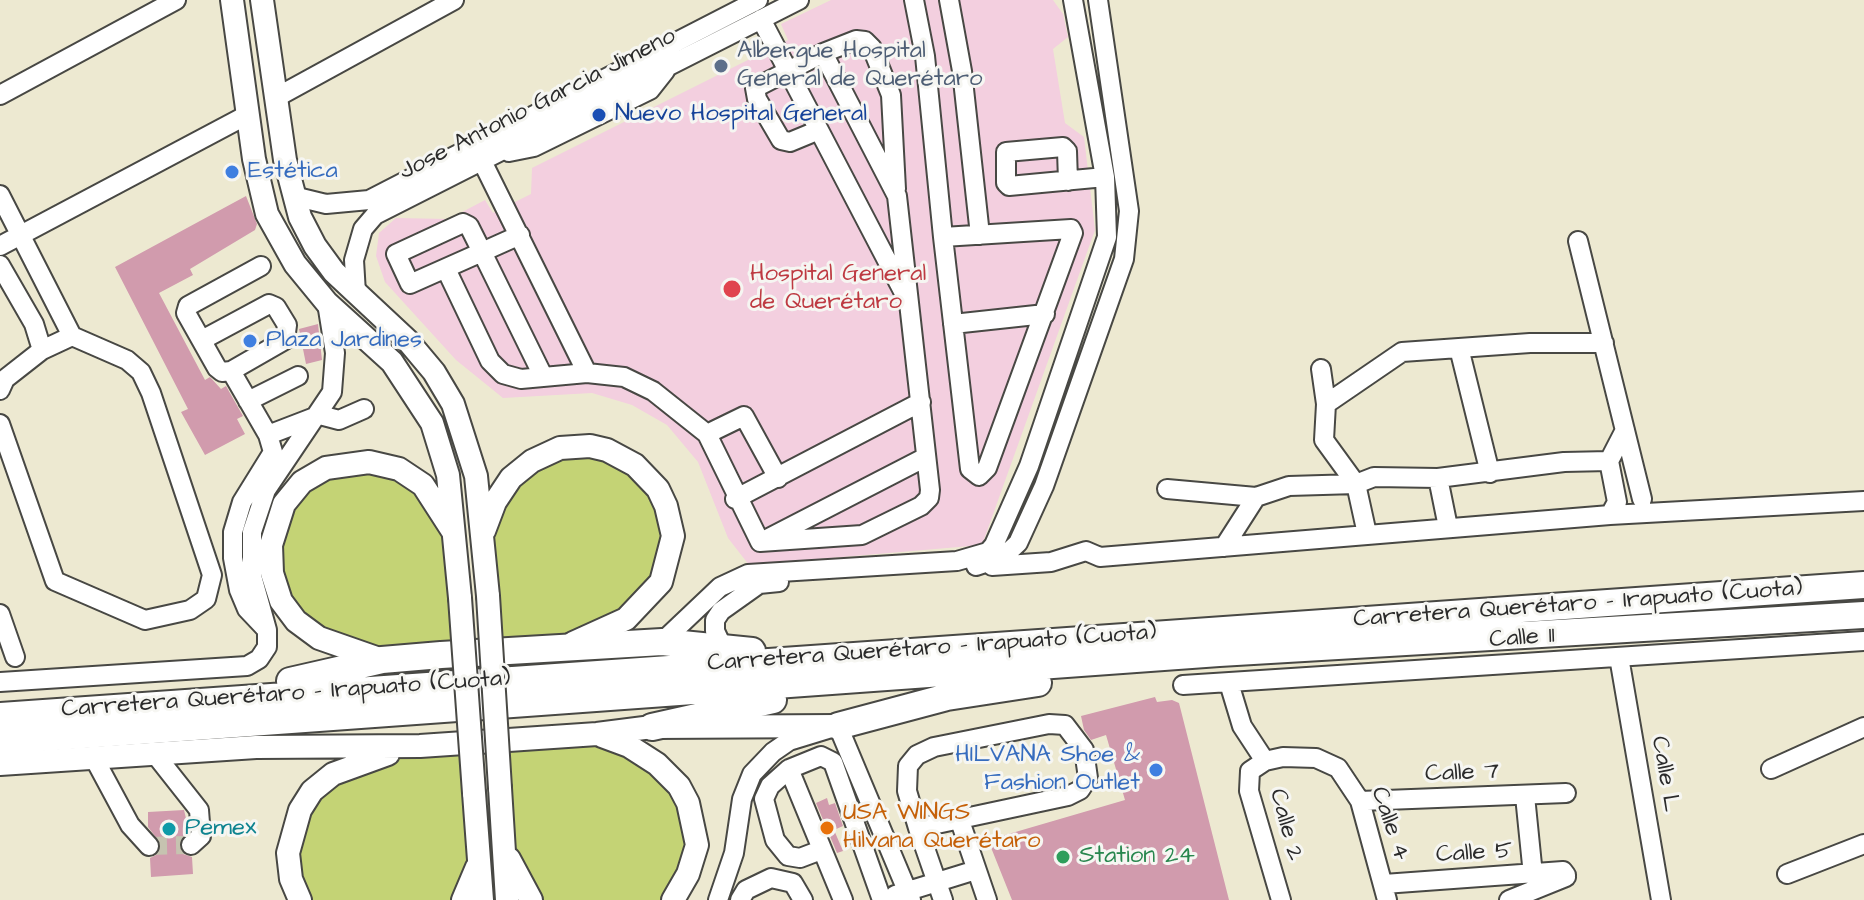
<!DOCTYPE html>
<meta charset="utf-8">
<style>
body{margin:0}
canvas{display:block;background:#ede9d1}
</style>
<canvas width="1864" height="900"></canvas>
<script>
const ctx = document.querySelector('canvas').getContext('2d');
ctx.lineJoin = 'round';
function fillPath(path, color) { ctx.fillStyle = color; ctx.fill(path, 'evenodd'); }
const toPath = rows => new Path2D(rows.map(r => 'M' + r).join(''));
function trace(path, color, width, dash) { ctx.strokeStyle = color; ctx.lineWidth = width; ctx.lineCap = dash ? 'butt' : 'round'; ctx.setLineDash(dash || []); ctx.stroke(path); }
function write(font, color, halo, rows, align = 'center') {
  ctx.font = font + ' "Architects Daughter",sans-serif'; ctx.lineWidth = 6; ctx.setLineDash([]); ctx.textBaseline = 'middle'; ctx.strokeStyle = halo; ctx.fillStyle = color; for (const [text, x, y, turn = 0] of rows) {
    ctx.save(); ctx.translate(x, y); ctx.rotate((+turn || 0) * Math.PI / 180); ctx.textAlign = isNaN(turn) ? turn : align; if (halo) ctx.strokeText(text, 0, 0); ctx.fillText(text, 0, 0); ctx.restore();
  }
}
fillPath(toPath([
 [831,0,1053,0,1063,14,1068,37,1053,49,1065,123,1084,137,1095,230,982,545,749,565,728,538,698,462,667,425,632,405,592,393,503,398,456,360,385,282,376,256,379,233,396,218,449,219,485,200,493,213,531,194,532,168,788,40,781,24]
]), '#f3cfdf');
fillPath(toPath([
 [592,453,626,469,654,504,662,518,664,546,655,576,629,607,559,641,500,646,491,538,515,483,560,455],
 [357,468,415,485,447,533,456,648,381,654,299,617,276,566,277,538,301,489],
 [593,738,666,779,693,841,668,900,538,900,515,864,502,745],
 [466,746,474,862,459,900,306,900,293,852,323,782,383,759]
]), '#c4d375');
fillPath(toPath([
 [246,196,257,224,255,230,190,269,193,275,159,293,205,380,210,377,221,389,226,386,243,416,237,419,245,434,205,455,181,412,188,409,115,267],
 [318,324,322,360,306,364,299,329],
 [1155,697,1157,702,1172,700,1179,703,1229,900,1012,900,988,840,1125,800,1106,735,1091,740,1084,730,1081,716],
 [827,798,829,805,835,803,843,826,834,830,843,851,837,853,816,803],
 [184,810,189,831,179,847,183,854,192,857,193,874,151,877,150,858,158,854,161,844,148,827,148,812]
]), '#d19bad');
trace(toPath([
 [149,846,191,845]
]), '#c6c3b0', 18, [18, 9]);
const minor = toPath([
 [914,0,925,56,943,237,970,469,979,476,987,468,1073,233,1071,229,943,237],
 [949,0,962,71,980,235],
 [761,19,904,293],
 [0,95,176,0],
 [277,97,454,0],
 [819,130,790,142,781,140,757,99,755,88,823,53,856,40,865,41,872,48,891,95,896,189],
 [477,151,587,373],
 [509,152,534,147,650,90,665,71],
 [1068,181,1067,151,1063,147,1006,152,1006,183,1009,186,1105,177],
 [0,195,72,336],
 [293,196,326,204,369,200,758,0],
 [463,223,469,226,482,252,410,284,396,254,463,223],
 [520,235,482,252,543,376],
 [1578,241,1642,499],
 [0,246,247,115],
 [0,265,34,324,42,350],
 [446,269,490,361,503,374,521,379,587,373,624,377,653,391,707,434,760,542,862,535,921,506,929,498,930,490,897,196,823,53],
 [356,293,354,260,363,229,375,215,799,0],
 [953,324,1045,314],
 [202,340,269,304,276,307,287,325,285,340,231,371,222,372,217,368,186,313,188,306,261,266],
 [1459,348,1490,473],
 [1321,369,1326,404],
 [231,371,268,435,320,415,339,420,364,409],
 [0,390,5,379,42,350,72,336],
 [248,401,298,376],
 [0,424,55,581,145,620,190,610,206,599,212,575,151,393,141,372,127,360,72,336],
 [707,434,744,416,778,478],
 [1438,478,1448,527],
 [1167,489,1256,497,1224,547],
 [1256,497,1289,486,1356,484,1374,477,1438,478,1564,462,1609,461],
 [735,499,921,402],
 [1610,515,1617,502,1609,461,1625,430],
 [1367,534,1356,484,1324,440,1326,404,1402,352,1530,343,1604,343],
 [765,540,926,457],
 [976,566,1003,557,1018,543,1044,486,1124,259,1129,211,1098,0],
 [992,566,1051,562,1086,551,1100,557,1610,515,1864,501],
 [0,614,15,657],
 [265,628,247,609,239,590,233,558,233,532,242,502,273,452,268,435],
 [662,642,720,587,748,574,957,561,988,552,994,545,1029,466,1107,237,1105,177,1073,0],
 [722,646,715,631,715,620,721,611,759,584,779,582],
 [1619,657,1661,900],
 [0,682,247,666,259,659,267,647,267,630,252,576,252,532,266,490,332,392,335,353,327,303],
 [1229,683,1242,726,1265,761],
 [1183,685,1864,641],
 [154,753,199,810,201,836,191,845],
 [94,758,130,825,149,846],
 [789,769,770,786,764,799,775,840,788,856,800,858,821,850],
 [1771,769,1864,727],
 [1525,796,1533,875],
 [1360,801,1566,793],
 [959,818,987,900],
 [918,828,1068,796,1080,790,1088,778,1084,750,1065,725,1049,724,934,747,917,755,908,766,907,791,918,828,943,900],
 [1787,874,1864,844],
 [1384,884,1563,871,1566,875],
 [895,895,976,870],
 [718,900,734,853,742,799,752,774,773,752,789,741,838,726,911,900],
 [740,900,746,890,771,878,793,883,803,900],
 [843,900,789,769,821,756,833,762,882,900],
 [1281,900,1249,791,1250,771,1265,761,1283,757,1316,758,1338,768,1360,801,1387,900],
 [1509,900,1566,877]
]);
const major = toPath([
 [232,0,254,159,267,214,295,264,327,303,392,362,432,423,448,475,460,598],
 [262,0,285,160,300,217,315,246,334,272,408,341,434,372,453,404,476,476,488,596],
 [484,531,495,502,511,478,532,461,560,448,590,446,607,450,635,465,658,489,666,506,673,536,661,582,626,619,573,643],
 [382,660,319,638,296,621,281,601,272,573,271,545,284,504,302,482,326,468,369,462,399,469,423,485,452,530],
 [602,736,629,746,657,764,679,786,688,803,697,845,688,874,673,900],
 [0,764,256,747,420,746,597,734,652,727,838,726],
 [500,788,507,900],
 [474,793,482,900],
 [509,859,531,900],
 [300,900,291,879,288,853,300,810,312,791,333,774,388,754],
 [463,900,477,867]
]);
const highway = toPath([
 [290,681,382,660,441,655,662,642,752,651],
 [0,716,1864,585],
 [838,726,947,697,1038,683],
 [652,727,773,700],
 [0,741,1219,653,1864,615]
]);
trace(minor, '#484844', 22);
trace(major, '#484844', 26);
trace(highway, '#484844', 30);
trace(minor, '#fff', 18);
trace(major, '#fff', 22);
trace(highway, '#fff', 26);
const majorBridge = toPath([
 [488,596,500,788],
 [460,598,474,793]
]);
trace(majorBridge, '#484844', 26, []);
trace(majorBridge, '#fff', 22);
for (const [x, y, r, color] of [
 [721,66,8,"#5c6f8a"],
 [599,115,8,"#1a4fb4"],
 [232,172,8,"#3f7fe0"],
 [732,289,10,"#e0444e"],
 [250,341,8,"#3f7fe0"],
 [1156,770,8,"#3f7fe0"],
 [827,828,8,"#e8710a"],
 [169,829,8,"#0f9aa8"],
 [1063,857,8,"#2e9e5b"]
]) { const dot = new Path2D(); dot.arc(x, y, r, 0, 2 * Math.PI); ctx.fillStyle = color; ctx.fill(dot); trace(dot, '#f6f6f2', 3); }
write('24px', '#4e5e75', '#f6f6f2', [
 ["Albergue Hospital",737,52],
 ["General de Querétaro",737,80]
], 'left');
write('24px', '#2b2b2b', '#f6f6f2', [
 ["Jose Antonio Garcia Jimeno",538,105,-27],
 ["Carretera Querétaro - Irapuato (Cuota)",1578,605,-4],
 ["Calle 11",1522,639,-4],
 ["Carretera Querétaro - Irapuato (Cuota)",932,649,-4],
 ["Carretera Querétaro - Irapuato (Cuota)",286,695,-4],
 ["Calle 7",1462,774,-2],
 ["Calle L",1664,774,80],
 ["Calle 4",1389,824,71],
 ["Calle 2",1285,825,75],
 ["Calle 5",1474,854,-3]
]);
write('24px', '#164399', '#f6f6f2', [
 ["Nuevo Hospital General",615,115]
], 'left');
write('24px', '#366cbe', '#f6f6f2', [
 ["Estética",248,172],
 ["Plaza Jardines",266,341],
 ["HILVANA Shoe &",1140,756,"right"],
 ["Fashion Outlet",1140,784,"right"]
], 'left');
write('24px', '#be3a42', '#f6f6f2', [
 ["Hospital General",750,275],
 ["de Querétaro",750,303]
], 'left');
write('24px', '#c56008', '#f6f6f2', [
 ["USA WINGS",843,814],
 ["Hilvana Querétaro",843,842]
], 'left');
write('24px', '#0d838f', '#f6f6f2', [
 ["Pemex",185,829]
], 'left');
write('24px', '#27864d', '#f6f6f2', [
 ["Station 24",1079,857]
], 'left');
</script>
